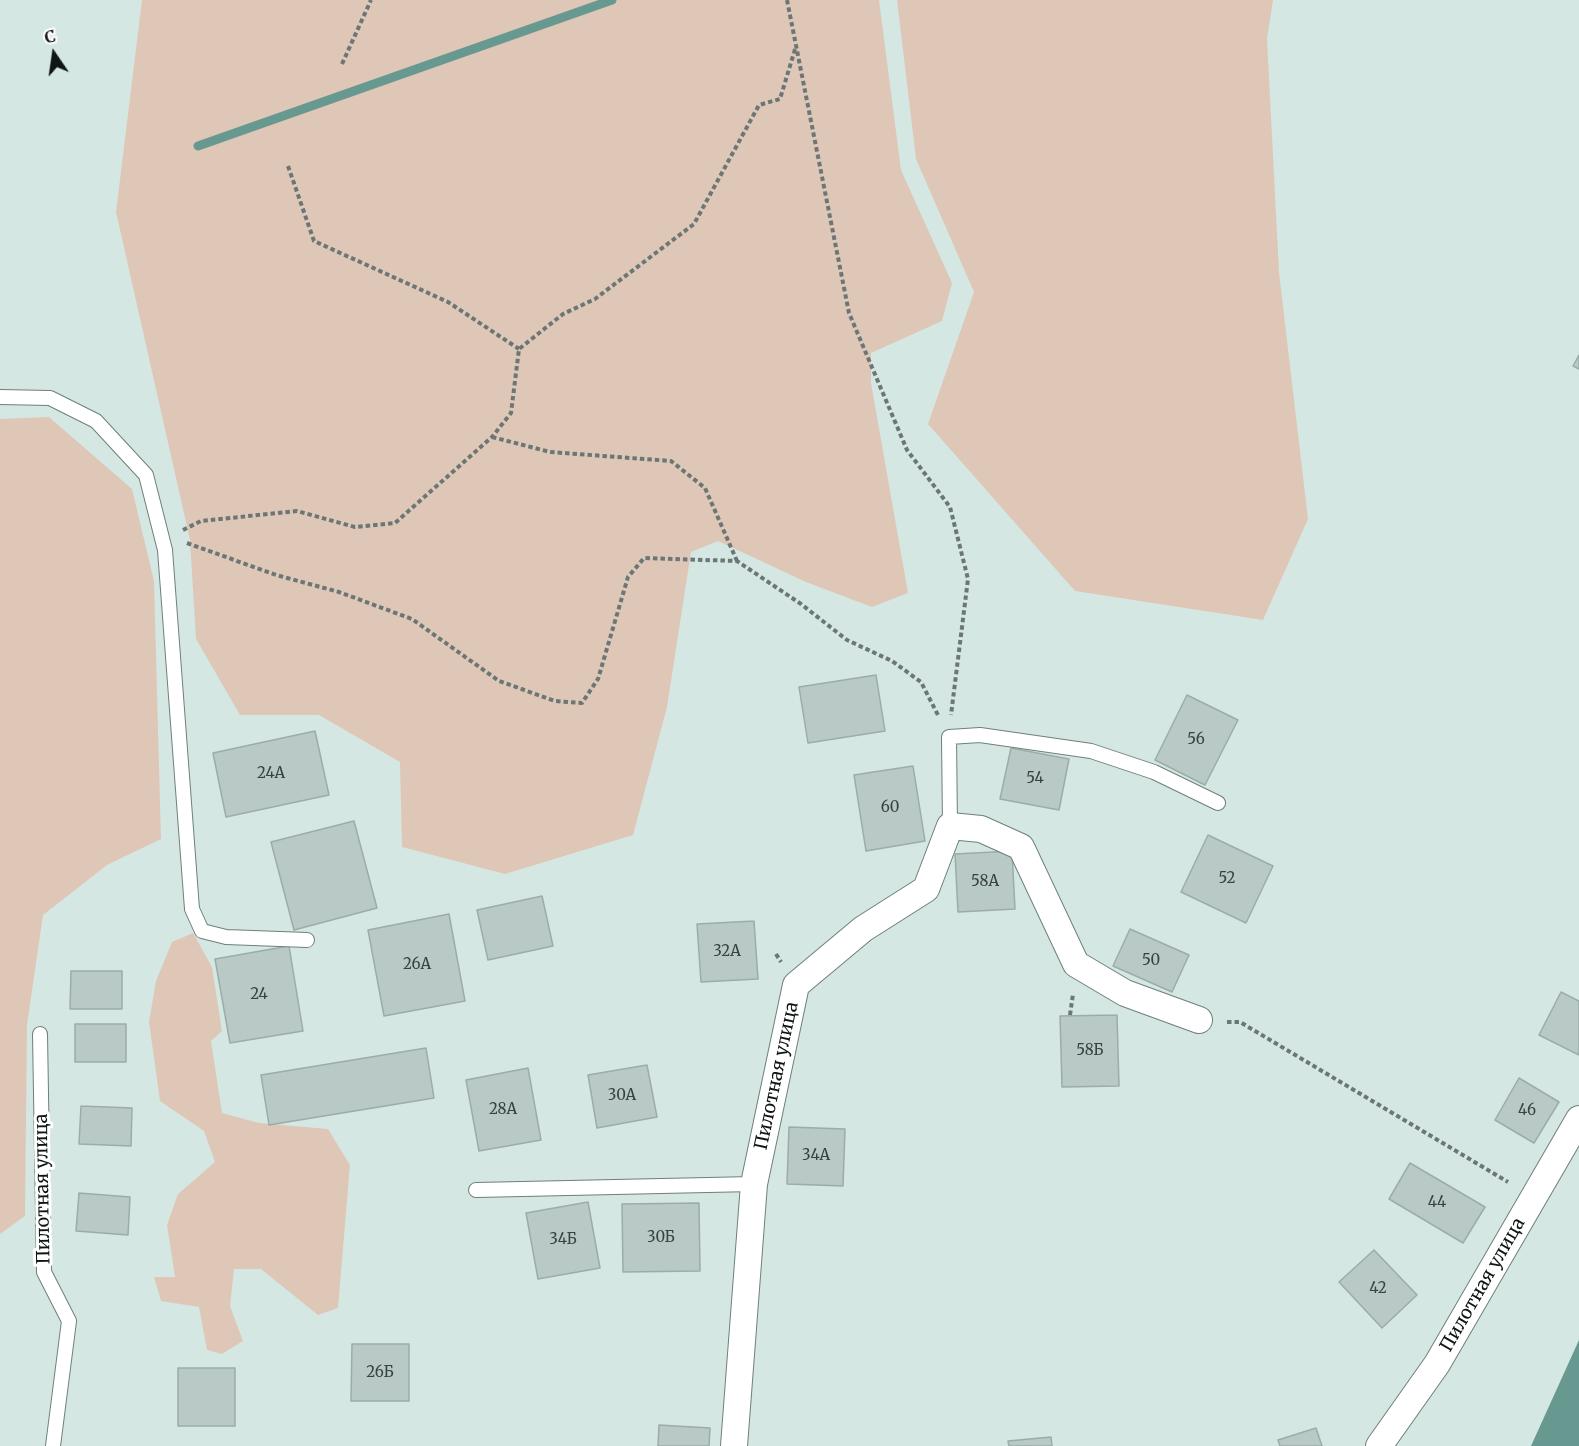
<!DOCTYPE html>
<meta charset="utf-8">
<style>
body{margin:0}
#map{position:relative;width:1579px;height:1446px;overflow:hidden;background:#d5e7e3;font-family:Merriweather,serif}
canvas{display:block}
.north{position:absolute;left:24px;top:24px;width:60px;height:60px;-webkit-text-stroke:4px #fff;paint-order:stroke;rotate:347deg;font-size:16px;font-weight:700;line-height:24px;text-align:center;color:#0f1514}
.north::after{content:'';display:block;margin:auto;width:21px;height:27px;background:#0f1514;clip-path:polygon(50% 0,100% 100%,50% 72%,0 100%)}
</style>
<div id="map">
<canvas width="1579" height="1446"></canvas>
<div class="north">С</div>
</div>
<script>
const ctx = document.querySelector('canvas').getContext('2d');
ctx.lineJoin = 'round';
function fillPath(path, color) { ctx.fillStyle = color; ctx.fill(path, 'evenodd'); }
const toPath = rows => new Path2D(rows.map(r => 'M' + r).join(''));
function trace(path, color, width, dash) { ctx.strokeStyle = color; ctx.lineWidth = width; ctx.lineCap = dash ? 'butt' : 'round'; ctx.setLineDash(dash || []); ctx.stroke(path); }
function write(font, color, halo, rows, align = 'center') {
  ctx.font = font + ' Merriweather,serif'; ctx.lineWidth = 6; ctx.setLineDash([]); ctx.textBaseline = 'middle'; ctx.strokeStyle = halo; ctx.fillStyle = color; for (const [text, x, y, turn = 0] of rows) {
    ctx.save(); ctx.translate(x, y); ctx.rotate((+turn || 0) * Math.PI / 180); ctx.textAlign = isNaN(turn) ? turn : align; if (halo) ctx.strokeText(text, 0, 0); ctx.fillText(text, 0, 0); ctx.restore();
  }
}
fillPath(toPath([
 [142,0,879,0,901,170,952,283,942,321,871,353,871,383,908,593,872,607,806,582,718,541,691,552,667,707,633,835,505,874,402,847,400,762,319,715,240,715,196,639,190,540,116,212],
 [897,0,1273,0,1267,39,1279,272,1308,519,1263,620,1075,591,928,424,974,292,916,159],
 [49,417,132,489,154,581,161,839,107,865,43,915,27,1025,25,1216,0,1234,0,419],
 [193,933,212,967,222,1031,211,1041,222,1113,259,1123,328,1129,350,1165,338,1308,318,1315,261,1269,234,1269,230,1306,243,1341,222,1354,207,1350,199,1307,161,1301,154,1277,175,1277,167,1225,178,1194,215,1162,204,1131,160,1101,149,1022,156,981,172,942]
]), '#dfc7b8');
fillPath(toPath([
 [1579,1340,1579,1446,1531,1446]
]), '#679990');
trace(toPath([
 [198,146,612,0]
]), '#679990', 9);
const building = toPath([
 [1579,355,1579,369,1573,366,1579,355],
 [876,675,885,731,808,743,799,687,876,675],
 [1187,695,1238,720,1205,785,1155,760,1187,695],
 [315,731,329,795,226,817,213,753,315,731],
 [1011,748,1069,759,1059,810,1000,799,1011,748],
 [913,766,925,841,866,851,854,775,913,766],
 [354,821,377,908,294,930,271,842,354,821],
 [1208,835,1273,866,1246,923,1181,892,1208,835],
 [1012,851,1015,909,958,912,955,854,1012,851],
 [542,896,553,946,488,960,477,910,542,896],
 [449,914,465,1001,384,1016,368,930,449,914],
 [754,921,758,979,701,982,697,924,754,921],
 [1130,929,1189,955,1172,992,1113,966,1130,929],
 [289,946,303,1031,230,1043,215,959,289,946],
 [71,971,122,971,122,1009,70,1009,71,971],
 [1561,992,1579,1001,1579,1055,1539,1035,1561,992],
 [1117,1015,1119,1086,1062,1087,1060,1016,1117,1015],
 [75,1024,126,1024,126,1062,75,1062,75,1024],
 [426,1048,434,1098,269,1125,261,1075,426,1048],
 [647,1065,657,1117,597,1128,588,1075,647,1065],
 [528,1068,541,1140,479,1151,466,1080,528,1068],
 [1519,1078,1559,1102,1534,1143,1495,1120,1519,1078],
 [81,1106,132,1108,131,1146,79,1144,81,1106],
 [789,1127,845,1129,843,1186,787,1184,789,1127],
 [1410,1163,1485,1207,1463,1243,1389,1199,1410,1163],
 [79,1193,130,1197,128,1235,76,1231,79,1193],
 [588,1202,600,1268,538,1279,526,1213,588,1202],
 [699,1203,700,1271,623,1272,622,1204,699,1203],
 [1374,1250,1417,1295,1382,1328,1339,1282,1374,1250],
 [352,1344,409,1344,409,1401,351,1401,352,1344],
 [178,1368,235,1368,235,1426,178,1426,178,1368],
 [659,1425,710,1428,709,1446,658,1446,659,1425],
 [1316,1428,1322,1446,1280,1446,1278,1440,1316,1428],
 [1051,1437,1052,1446,1009,1446,1008,1441,1051,1437]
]);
fillPath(building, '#b8c9c6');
trace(building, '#9bada9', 1.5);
const lane = toPath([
 [0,397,50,398,96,421,146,475,165,550,192,909,202,931,226,937,307,940],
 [950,826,949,737,980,735,1091,751,1154,772,1218,803],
 [40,1034,44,1272,69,1321,53,1446],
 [476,1190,754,1184]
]);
const street = toPath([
 [734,1446,754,1184,796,985,863,929,926,889,950,826,981,829,1021,847,1076,964,1125,993,1199,1020],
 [1379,1446,1437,1364,1579,1119]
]);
trace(lane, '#6e7f7c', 16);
trace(street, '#6e7f7c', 28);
trace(toPath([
 [787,0,849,313,907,450,950,507,968,579,951,715],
 [342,64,371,0],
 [288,166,314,241,448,302,519,349],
 [492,437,550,452,671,461,705,488,737,561],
 [183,530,201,521,297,511,355,527,395,523,492,437,511,413,519,349,563,314,595,299,694,224,759,105,780,99,796,46],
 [187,543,276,575,339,592,412,619,499,681,555,701,582,703,598,679,628,577,644,558,737,561,801,604,847,640,892,661,921,682,939,717],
 [776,954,781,962],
 [1070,1015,1073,994],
 [1227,1022,1240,1022,1508,1182]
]), '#6c7775', 4, [4.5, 3]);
trace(lane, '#fff', 14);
trace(street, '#fff', 26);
write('15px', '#394240', null, [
 ["56",1196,740],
 ["24А",271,774],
 ["54",1035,779],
 ["60",890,808],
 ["52",1227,879],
 ["58А",985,882],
 ["32А",727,952],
 ["50",1151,961],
 ["26А",417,965],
 ["24",259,995],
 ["58Б",1090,1051],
 ["30А",622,1096],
 ["28А",503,1110],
 ["46",1527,1111],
 ["34А",816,1156],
 ["44",1437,1203],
 ["30Б",661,1238],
 ["34Б",563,1240],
 ["42",1378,1289],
 ["26Б",380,1373]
]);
write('18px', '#0f1514', '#fff', [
 ["Пилотная улица",777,1076,-78],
 ["Пилотная улица",43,1189,-91],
 ["Пилотная улица",1483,1285,-60]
]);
</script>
